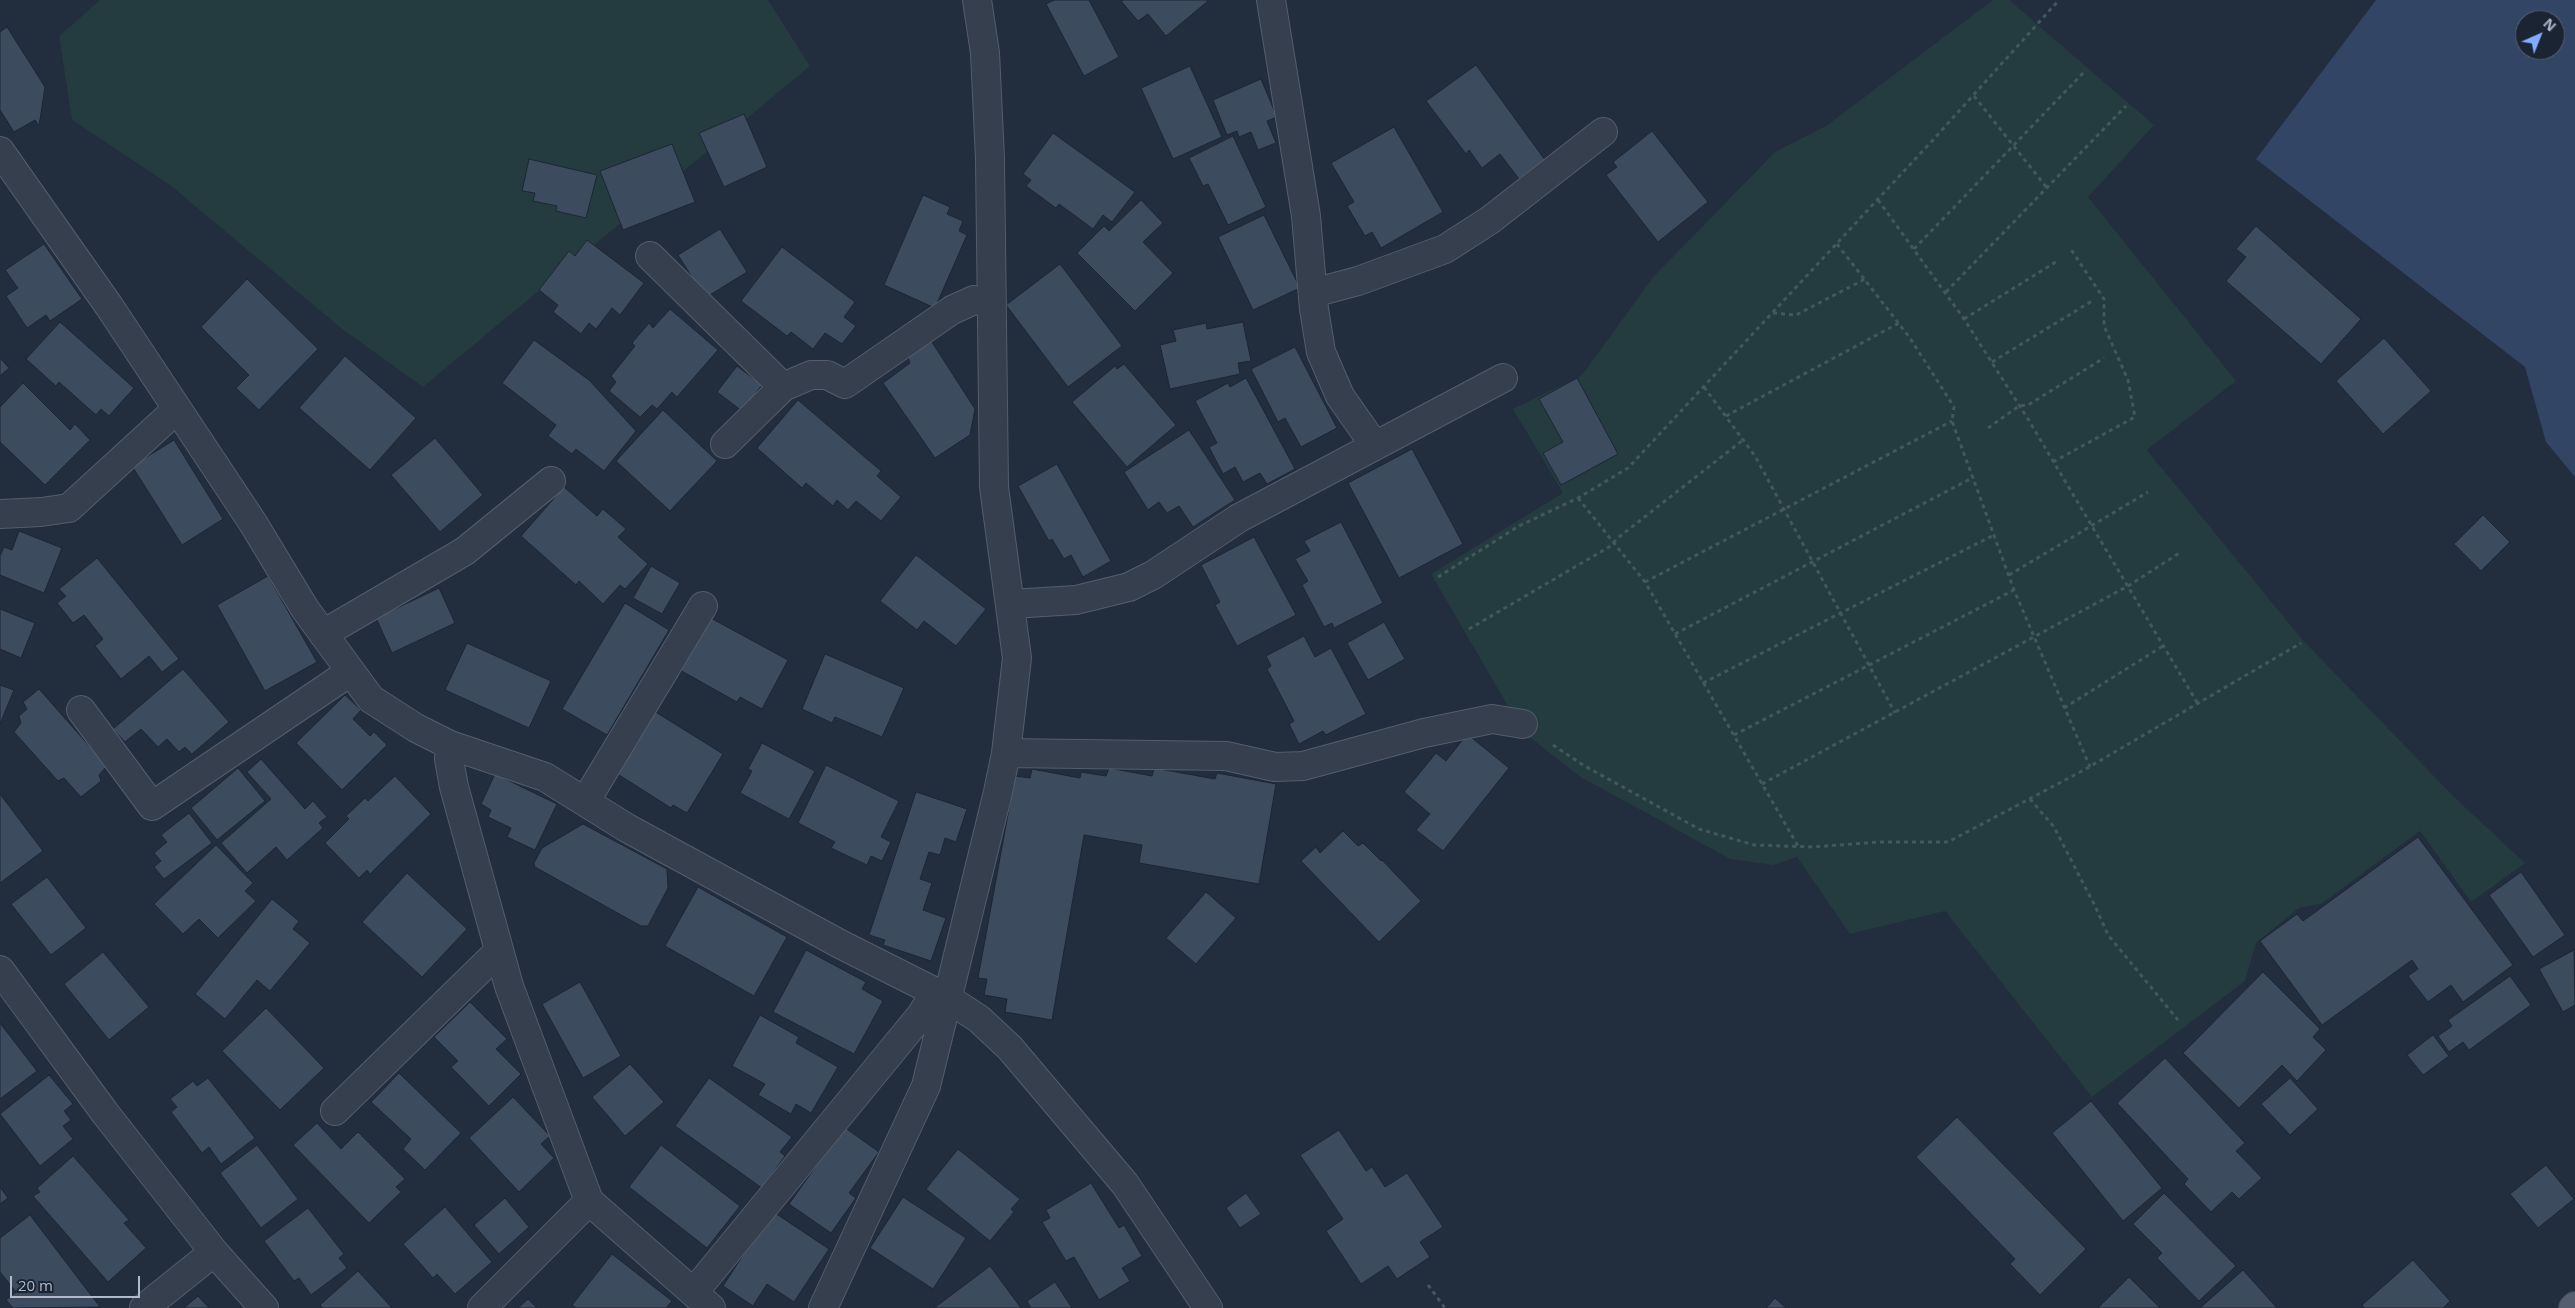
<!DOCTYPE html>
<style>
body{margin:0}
#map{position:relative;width:2575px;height:1308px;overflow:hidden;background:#222d3e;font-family:"Open Sans",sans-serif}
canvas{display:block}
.north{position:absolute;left:2515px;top:10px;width:50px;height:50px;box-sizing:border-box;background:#1b2433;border:1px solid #57606f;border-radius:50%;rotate:44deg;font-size:14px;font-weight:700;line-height:20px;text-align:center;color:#b1baca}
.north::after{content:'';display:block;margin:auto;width:18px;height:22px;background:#81adff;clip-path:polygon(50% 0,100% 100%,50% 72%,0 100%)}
.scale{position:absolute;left:10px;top:1276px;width:130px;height:22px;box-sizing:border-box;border:2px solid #b1baca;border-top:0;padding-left:6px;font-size:15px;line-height:18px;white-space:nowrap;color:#b1baca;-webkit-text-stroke:4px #1b2433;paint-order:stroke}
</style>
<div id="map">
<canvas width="2575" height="1308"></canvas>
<div class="north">N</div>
<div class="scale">20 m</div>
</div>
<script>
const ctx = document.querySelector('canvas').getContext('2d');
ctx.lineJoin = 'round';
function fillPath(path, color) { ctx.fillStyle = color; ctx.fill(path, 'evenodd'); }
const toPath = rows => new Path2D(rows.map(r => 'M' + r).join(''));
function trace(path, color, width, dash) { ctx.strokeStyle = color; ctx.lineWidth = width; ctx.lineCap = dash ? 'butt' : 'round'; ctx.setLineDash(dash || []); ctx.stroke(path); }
fillPath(toPath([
 [100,0,768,0,810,66,423,387,342,329,170,185,72,120,59,36],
 [1993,0,2009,0,2154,125,2088,197,2236,381,2147,450,2301,638,2453,796,2525,863,2471,902,2420,831,2321,904,2299,908,2256,943,2245,981,2092,1097,1945,911,1850,934,1797,857,1773,865,1730,859,1579,776,1523,732,1431,574,1563,493,1513,409,1582,375,1654,276,1775,152,1826,126]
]), '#243b3f');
fillPath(toPath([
 [2376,0,2575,0,2575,477,2546,442,2525,367,2256,159],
 [2525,20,2555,20,2555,50,2525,50]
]), '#324565');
const building = toPath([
 [1054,0,1089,0,1119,57,1084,76,1046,4,1054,0],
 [1123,0,1207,0,1208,1,1166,36,1148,14,1138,21,1121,1,1123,0],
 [7,27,45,87,39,126,35,120,14,132,0,110,0,32,7,27],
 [1476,65,1545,160,1519,179,1500,154,1482,168,1469,150,1466,154,1426,101,1476,65],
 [1190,66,1222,137,1173,159,1141,88,1190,66],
 [1261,79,1277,117,1267,121,1276,143,1258,150,1251,132,1239,137,1237,131,1227,135,1213,100,1261,79],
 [744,114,767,167,724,187,699,133,744,114],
 [1394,127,1443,212,1381,248,1372,232,1365,236,1347,206,1354,202,1331,163,1394,127],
 [1652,131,1708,202,1658,242,1606,175,1617,167,1613,162,1652,131],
 [1053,133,1135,192,1112,222,1103,215,1093,229,1059,204,1056,208,1026,186,1031,180,1023,174,1053,133],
 [1233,136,1266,207,1228,225,1208,184,1203,186,1189,158,1233,136],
 [672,144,695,202,623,230,600,171,672,144],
 [529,159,597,175,586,218,556,211,557,206,533,201,535,193,522,191,529,159],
 [923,195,950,207,947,214,963,221,959,231,967,235,935,308,884,285,923,195],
 [1141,200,1163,223,1143,242,1173,273,1135,311,1077,253,1104,226,1109,231,1141,200],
 [1264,215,1300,288,1253,310,1218,237,1264,215],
 [2256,226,2361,319,2321,364,2226,281,2246,257,2236,249,2256,226],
 [720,229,747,272,705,298,678,255,720,229],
 [587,240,644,283,620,315,612,308,596,329,589,323,581,334,553,312,558,305,539,290,569,251,575,256,587,240],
 [44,244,82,299,50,321,46,315,27,328,6,296,18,288,5,270,44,244],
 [782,247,855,302,844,317,856,326,842,344,825,333,813,349,791,332,787,336,741,301,782,247],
 [1060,264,1122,346,1068,387,1006,305,1060,264],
 [247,279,318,349,259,410,236,388,249,375,201,327,247,279],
 [670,309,718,350,677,397,672,392,657,409,652,405,640,417,609,391,616,382,611,376,635,346,632,343,649,323,653,328,670,309],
 [60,322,134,388,109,416,101,409,96,415,59,382,56,386,26,359,60,322],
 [1243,322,1251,361,1238,363,1240,374,1170,389,1160,345,1176,341,1173,330,1206,323,1207,329,1243,322],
 [2384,338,2431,391,2383,434,2336,381,2384,338],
 [930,339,975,409,970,435,935,458,883,383,910,363,907,355,930,339],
 [534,340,589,380,636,431,604,471,576,449,572,454,548,436,556,425,502,383,534,340],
 [1295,347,1337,428,1301,447,1285,418,1278,422,1251,369,1295,347],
 [345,356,416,418,370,470,299,408,345,356],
 [0,358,9,368,0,376,0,358],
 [1124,364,1176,425,1127,467,1072,402,1115,366,1117,369,1124,364],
 [737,366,762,385,742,411,717,392,737,366],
 [1246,378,1295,469,1267,484,1260,473,1243,482,1235,467,1223,474,1209,447,1217,443,1195,401,1228,383,1230,387,1246,378],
 [1577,378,1618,454,1561,485,1543,453,1563,442,1539,399,1577,378],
 [23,383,70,430,75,424,90,440,45,485,0,442,0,407,23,383],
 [798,400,881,471,877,476,901,497,881,521,856,501,848,510,837,500,833,506,806,483,802,488,757,448,798,400],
 [663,410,717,461,670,511,616,461,663,410],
 [1189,430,1235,500,1193,527,1179,506,1167,513,1159,502,1148,510,1124,472,1189,430],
 [435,438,483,495,440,532,391,475,435,438],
 [174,440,223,519,182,545,132,466,174,440],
 [1412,449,1463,544,1399,578,1348,483,1412,449],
 [1057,464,1111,561,1083,577,1071,555,1064,559,1052,539,1049,541,1018,486,1057,464],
 [564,487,597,516,603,509,626,529,618,537,648,564,625,589,620,585,603,604,579,581,576,585,521,536,564,487],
 [2483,515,2510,542,2481,571,2454,544,2483,515],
 [1341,522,1383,603,1334,628,1332,623,1324,627,1302,585,1308,581,1295,559,1310,551,1304,541,1341,522],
 [19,531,62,548,44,593,0,575,0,556,4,547,12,550,19,531],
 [1254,537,1296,615,1237,646,1215,605,1220,602,1201,565,1254,537],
 [916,555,986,609,956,646,924,621,917,630,880,601,916,555],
 [97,558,179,659,162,672,149,656,121,679,95,646,103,639,84,615,73,623,57,603,66,596,59,589,97,558],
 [651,566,680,583,662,614,633,598,651,566],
 [268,576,317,662,265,691,217,605,268,576],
 [439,588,455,623,392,653,376,618,439,588],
 [625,603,669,630,607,735,562,709,625,603],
 [0,609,35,623,21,658,0,649,0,609],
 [707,616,788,660,762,709,740,697,737,702,678,669,707,616],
 [1384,622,1405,659,1368,680,1347,643,1384,622],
 [1304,636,1315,657,1331,648,1366,714,1326,735,1323,731,1299,744,1289,724,1294,721,1267,669,1271,666,1266,656,1304,636],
 [467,643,551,681,529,728,445,690,467,643],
 [825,654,904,688,882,737,835,717,832,723,802,709,825,654],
 [183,669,229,722,192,754,185,747,179,752,167,739,158,747,141,729,125,742,113,729,183,669],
 [0,685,14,690,0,724,0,685],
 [39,689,107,766,99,775,101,781,81,797,64,778,58,781,14,732,21,723,19,716,27,709,23,702,39,689],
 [345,695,361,710,353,719,370,736,374,732,387,745,342,790,296,743,345,695],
 [654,711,723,754,687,813,673,805,671,808,616,773,654,711],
 [1467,734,1509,768,1443,851,1416,830,1430,814,1404,792,1436,753,1446,761,1467,734],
 [762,743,815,771,789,819,740,793,752,771,748,769,762,743],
 [261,759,305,809,313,801,327,817,319,823,323,828,287,860,276,847,247,873,221,843,271,799,247,772,261,759],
 [826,765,899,801,881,837,891,842,882,861,871,856,867,865,831,848,835,842,798,823,826,765],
 [238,768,265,801,217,840,191,808,238,768],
 [1109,768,1152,776,1154,768,1215,779,1217,773,1276,784,1259,884,1139,863,1142,845,1084,835,1052,1020,1005,1012,1007,999,984,995,987,979,978,978,1015,776,1030,778,1032,769,1080,778,1081,772,1106,776,1109,768],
 [495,774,557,804,535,850,507,837,511,828,488,817,491,810,481,804,495,774],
 [395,776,431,814,370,874,367,870,359,878,325,843,349,819,346,816,365,798,368,801,395,776],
 [916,792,967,809,956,842,945,838,940,855,929,852,920,879,932,883,923,910,946,918,931,961,883,945,885,940,869,935,916,792],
 [0,794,43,851,0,883,0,794],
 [189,813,212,843,164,879,154,867,161,861,154,853,167,842,161,835,189,813],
 [583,824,667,869,668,888,648,926,641,926,535,867,534,863,542,848,583,824],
 [1343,831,1358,846,1363,843,1381,861,1382,860,1421,901,1379,942,1301,861,1316,847,1320,853,1343,831],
 [2418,837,2513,965,2463,1002,2451,985,2428,1002,2408,976,2418,969,2412,960,2322,1025,2260,941,2297,914,2303,921,2418,837],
 [216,845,253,883,245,891,256,901,218,938,199,919,183,934,154,904,216,845],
 [2521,872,2565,935,2533,957,2489,895,2521,872],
 [407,873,467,929,422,977,362,922,407,873],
 [47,877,86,928,51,955,11,904,47,877],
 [698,887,787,937,754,996,665,946,698,887],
 [1206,892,1236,918,1196,964,1166,938,1206,892],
 [272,899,299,921,293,929,310,943,270,991,257,980,225,1019,195,994,272,899],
 [806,950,866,982,862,989,883,1001,854,1054,773,1012,806,950],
 [2574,950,2575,1005,2563,1012,2539,969,2574,950],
 [103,952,149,1007,109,1040,64,984,103,952],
 [2263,972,2320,1029,2313,1037,2326,1050,2297,1081,2282,1065,2239,1108,2183,1053,2263,972],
 [2510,976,2531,1005,2469,1050,2463,1042,2449,1052,2438,1036,2452,1026,2448,1020,2510,976],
 [580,982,621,1056,583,1078,542,1004,580,982],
 [470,1002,507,1039,496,1049,521,1074,489,1106,451,1067,458,1061,434,1037,470,1002],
 [266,1008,324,1068,280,1110,222,1051,266,1008],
 [760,1015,799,1037,796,1043,838,1067,811,1113,796,1104,791,1114,758,1095,765,1084,732,1066,760,1015],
 [0,1023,37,1071,0,1099,0,1023],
 [2433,1035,2449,1056,2423,1075,2407,1055,2433,1035],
 [2165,1058,2245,1143,2236,1151,2262,1178,2239,1199,2232,1192,2211,1212,2184,1184,2188,1179,2117,1103,2165,1058],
 [630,1064,664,1102,625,1136,592,1097,630,1064],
 [399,1073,461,1133,425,1170,403,1149,411,1139,371,1102,399,1073],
 [49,1075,73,1104,64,1111,71,1120,63,1126,73,1139,40,1166,0,1114,49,1075],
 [208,1078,255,1138,221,1164,209,1147,202,1153,171,1112,177,1107,170,1099,193,1081,197,1086,208,1078],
 [709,1078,792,1137,780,1152,785,1156,762,1188,675,1126,709,1078],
 [2290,1078,2318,1109,2290,1135,2261,1104,2290,1078],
 [513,1097,550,1136,541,1144,554,1158,519,1192,469,1138,513,1097],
 [2091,1101,2162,1188,2123,1221,2052,1133,2091,1101],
 [1957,1117,2086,1249,2040,1295,2010,1264,2015,1259,1916,1157,1957,1117],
 [317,1123,341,1149,358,1132,405,1179,396,1187,401,1192,369,1223,293,1145,317,1123],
 [844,1127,879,1152,849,1193,856,1198,831,1233,789,1204,844,1127],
 [1339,1130,1366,1171,1372,1167,1385,1187,1407,1173,1443,1227,1420,1242,1430,1257,1397,1279,1388,1266,1361,1284,1326,1231,1343,1219,1300,1155,1339,1130],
 [257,1145,298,1199,261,1228,220,1173,257,1145],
 [661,1145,740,1206,707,1248,629,1187,661,1145],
 [958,1149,1020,1199,1011,1209,1014,1212,990,1241,926,1189,958,1149],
 [73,1156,129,1220,124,1223,146,1248,108,1282,33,1196,40,1192,37,1188,73,1156],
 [2546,1165,2574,1199,2538,1228,2510,1194,2546,1165],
 [1091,1183,1119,1228,1124,1225,1142,1256,1122,1268,1130,1281,1099,1300,1074,1257,1066,1261,1042,1222,1050,1218,1046,1210,1091,1183],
 [0,1187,8,1198,0,1204,0,1187],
 [1246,1193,1261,1214,1240,1228,1226,1208,1246,1193],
 [2164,1193,2236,1266,2199,1301,2157,1258,2162,1253,2133,1224,2164,1193],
 [903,1197,966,1238,933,1289,870,1248,903,1197],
 [505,1198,529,1227,499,1254,474,1225,505,1198],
 [445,1207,492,1262,455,1294,437,1274,433,1278,403,1244,445,1207],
 [308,1208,344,1254,339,1258,347,1268,311,1295,299,1278,294,1281,264,1241,308,1208],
 [772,1211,829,1249,794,1302,767,1284,753,1306,723,1286,772,1211],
 [30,1215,100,1307,13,1308,6,1300,16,1292,0,1272,0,1238,30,1215],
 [612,1254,672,1301,666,1308,576,1308,572,1305,612,1254],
 [2413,1260,2450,1301,2443,1308,2365,1308,2362,1305,2413,1260],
 [990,1266,1021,1308,934,1308,990,1266],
 [2243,1270,2277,1308,2200,1308,2243,1270],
 [358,1271,392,1308,323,1308,320,1305,358,1271],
 [2129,1277,2160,1308,2098,1308,2129,1277],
 [1055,1282,1072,1308,1031,1308,1027,1301,1055,1282],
 [198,1296,209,1308,184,1308,198,1296],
 [1775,1298,1786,1308,1766,1308,1775,1298],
 [528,1299,537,1308,518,1308,528,1299]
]);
fillPath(building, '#3d4b5e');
trace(building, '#1d2635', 1);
const minor = toPath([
 [1271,0,1306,216,1314,309,1321,352,1340,396,1375,446],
 [0,151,109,306,253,523,305,609,371,699,416,728,450,745,545,777,627,828,840,944,947,998,979,1019,1010,1048,1125,1184,1208,1308],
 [650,256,783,387],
 [1313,293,1358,281,1445,249,1490,220,1603,132],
 [725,444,783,387,811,375,827,375,845,384,952,310,974,300,992,303],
 [0,514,41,512,69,508,176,410],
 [1011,604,1076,600,1129,587,1153,575,1239,518,1503,378],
 [323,634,465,551,551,481],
 [81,710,152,806,350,672],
 [450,745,449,759,454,787,509,986,589,1201,711,1308],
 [1006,753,1226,756,1275,767,1303,766,1424,733,1492,719,1523,724],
 [585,802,703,606],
 [0,970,105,1113,214,1252,264,1308],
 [335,1111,499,951],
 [694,1292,922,1014,935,992],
 [144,1308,214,1252],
 [482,1308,589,1201],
 [823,1308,926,1086,998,792,1006,753,1017,658,994,487,990,159,985,53,977,0]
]);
const major = toPath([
 [2573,1308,2575,1306]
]);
trace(minor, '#545d6c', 30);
trace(major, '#3f4857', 30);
trace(toPath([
 [1974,96,2047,188],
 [1878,200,1964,319,2028,419,2198,704],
 [1837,244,1910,338,1954,407,1952,421,2014,590,2090,767],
 [1914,249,2086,70],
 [1946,292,2126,106],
 [1773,313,1796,315,1865,279],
 [1964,319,2059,260],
 [1992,362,2092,301],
 [1704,387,1755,456,1895,713],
 [1726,416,1899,323],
 [1988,428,2019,406,2028,405,2104,358],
 [2053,462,2135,417,2128,380,2104,326,2104,299,2070,248],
 [1578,498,1645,582,1798,846],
 [2009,575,2148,492],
 [1438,577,1519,526,1578,498,1628,468,1932,141,2059,0],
 [1645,582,1952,421],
 [1469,629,1609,547,1619,537,1743,440],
 [1675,634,1974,477],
 [1703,683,1994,535],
 [2064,708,2163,646],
 [1734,735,2014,590],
 [1553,745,1583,765,1699,829,1754,845,1813,847,1879,842,1948,842,2084,770,2301,643],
 [1762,784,2128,586,2181,552],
 [2030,799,2054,827,2096,908,2108,935,2178,1020],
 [1428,1285,1445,1308]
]), '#42585c', 3, [4, 4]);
trace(minor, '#363f4e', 28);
trace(major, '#545e6f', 28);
</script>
